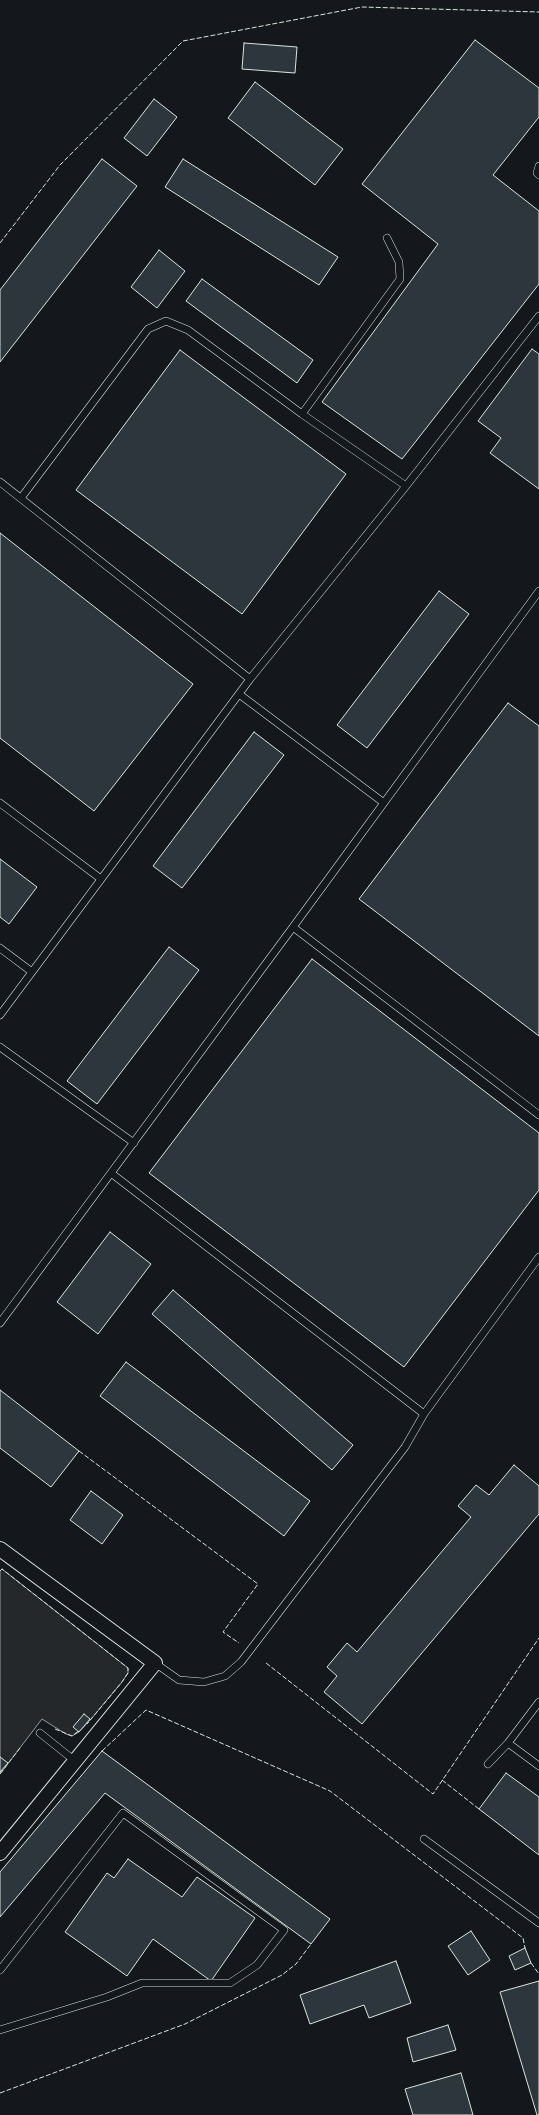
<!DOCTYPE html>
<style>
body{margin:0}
canvas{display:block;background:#14181c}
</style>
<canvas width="539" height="2115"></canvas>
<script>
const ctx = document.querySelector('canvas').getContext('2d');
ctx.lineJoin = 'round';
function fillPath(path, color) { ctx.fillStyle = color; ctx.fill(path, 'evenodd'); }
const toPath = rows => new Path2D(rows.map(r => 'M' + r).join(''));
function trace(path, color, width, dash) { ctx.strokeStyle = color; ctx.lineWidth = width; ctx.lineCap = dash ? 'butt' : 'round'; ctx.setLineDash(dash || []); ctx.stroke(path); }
const parking = toPath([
 [2,1569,128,1668,128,1673,122,1682,91,1719,79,1732,72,1736,66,1734,42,1719,0,1774,0,1571,2,1569]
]);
fillPath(parking, '#24282b');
trace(parking, '#939e99', 1);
const building = toPath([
 [475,40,539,88,539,117,493,175,539,211,539,284,402,459,322,402,438,244,362,184,475,40],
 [244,43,297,47,295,73,242,69,244,43],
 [255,82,343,149,315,185,228,118,255,82],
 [154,99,177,117,147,156,124,138,154,99],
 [102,159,137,186,0,362,0,290,102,159],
 [183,159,338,257,319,285,165,187,183,159],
 [159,250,185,271,157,308,131,287,159,250],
 [202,279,313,360,297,383,186,301,202,279],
 [532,349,539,354,539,489,490,453,501,438,478,421,532,349],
 [180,350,346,474,242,614,76,490,180,350],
 [0,533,193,684,94,811,0,738,0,533],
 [439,591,469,614,367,748,337,725,439,591],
 [508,703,539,726,539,1036,359,899,508,703],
 [254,732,284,755,182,888,153,866,254,732],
 [0,859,37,887,9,924,0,917,0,859],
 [169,947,199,970,97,1104,67,1081,169,947],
 [312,959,539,1133,539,1190,404,1367,149,1173,312,959],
 [110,1232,151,1264,98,1334,57,1302,110,1232],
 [173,1290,353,1445,332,1470,152,1314,173,1290],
 [126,1362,310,1501,284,1536,100,1396,126,1362],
 [0,1390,79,1451,51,1487,0,1448,0,1390],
 [514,1465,539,1486,539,1514,362,1724,324,1692,337,1676,327,1667,347,1643,357,1652,471,1517,458,1506,476,1485,489,1495,514,1465],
 [91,1491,123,1515,102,1544,70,1520,91,1491],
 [84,1714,90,1719,79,1732,73,1727,84,1714],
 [102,1751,330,1919,311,1944,105,1793,0,1917,0,1872,102,1751],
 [0,1757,8,1763,0,1772,0,1757],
 [506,1773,539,1797,539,1855,479,1809,506,1773],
 [128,1859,182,1897,197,1877,255,1918,211,1981,153,1939,127,1976,65,1932,107,1873,114,1878,128,1859],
 [471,1931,490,1960,468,1975,448,1946,471,1931],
 [525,1948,531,1963,515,1970,509,1956,525,1948],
 [396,1961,411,2003,369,2018,364,2005,310,2024,300,1995,396,1961],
 [539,1981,539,2115,537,2115,500,1992,539,1981],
 [448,2025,456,2050,413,2062,407,2038,448,2025],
 [461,2073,473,2115,413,2115,405,2089,461,2073]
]);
fillPath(building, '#2c363c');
trace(building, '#d8e6dc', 1);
const service = toPath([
 [539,166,537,173,539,175],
 [302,414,400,279,399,262,387,238],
 [0,482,250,679],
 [21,498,148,329,166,321,188,330,302,414,406,486],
 [239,694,384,803],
 [0,803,101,879],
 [293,927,539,1115],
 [0,948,32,972],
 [0,1015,250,679,406,486,539,316],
 [0,1047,134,1143],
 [111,1173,424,1414],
 [0,1323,293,927,539,591],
 [155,1663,179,1680,204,1682,225,1676,241,1662,405,1447,424,1414,539,1257],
 [40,1733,75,1761],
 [508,1743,539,1766],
 [488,1764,508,1743,539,1702],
 [424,1839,539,1923],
 [0,1970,123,1813,284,1930,257,1965,230,1983,142,1983,107,1997,0,2030]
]);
const minor = toPath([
 [0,1549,155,1663,0,1853]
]);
trace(service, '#d8e6dc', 8);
trace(minor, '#d8e6dc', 16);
trace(service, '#14181c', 7);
trace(minor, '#14181c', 14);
trace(toPath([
 [0,243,60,165,183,41,362,7,539,12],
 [79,1451,258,1584,223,1632,239,1643],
 [0,1571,2,1569,128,1668,128,1673,122,1682,87,1724],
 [266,1663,433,1794,539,1638],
 [55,1729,72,1736,80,1730],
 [102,1751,146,1710,330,1791,523,1938,525,1948],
 [0,1774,20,1748],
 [442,1780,479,1809],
 [531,1963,539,1974],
 [0,2093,185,2024,282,1975,296,1964,311,1944]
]), '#d8e6dc', 1, [5, 2]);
</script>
